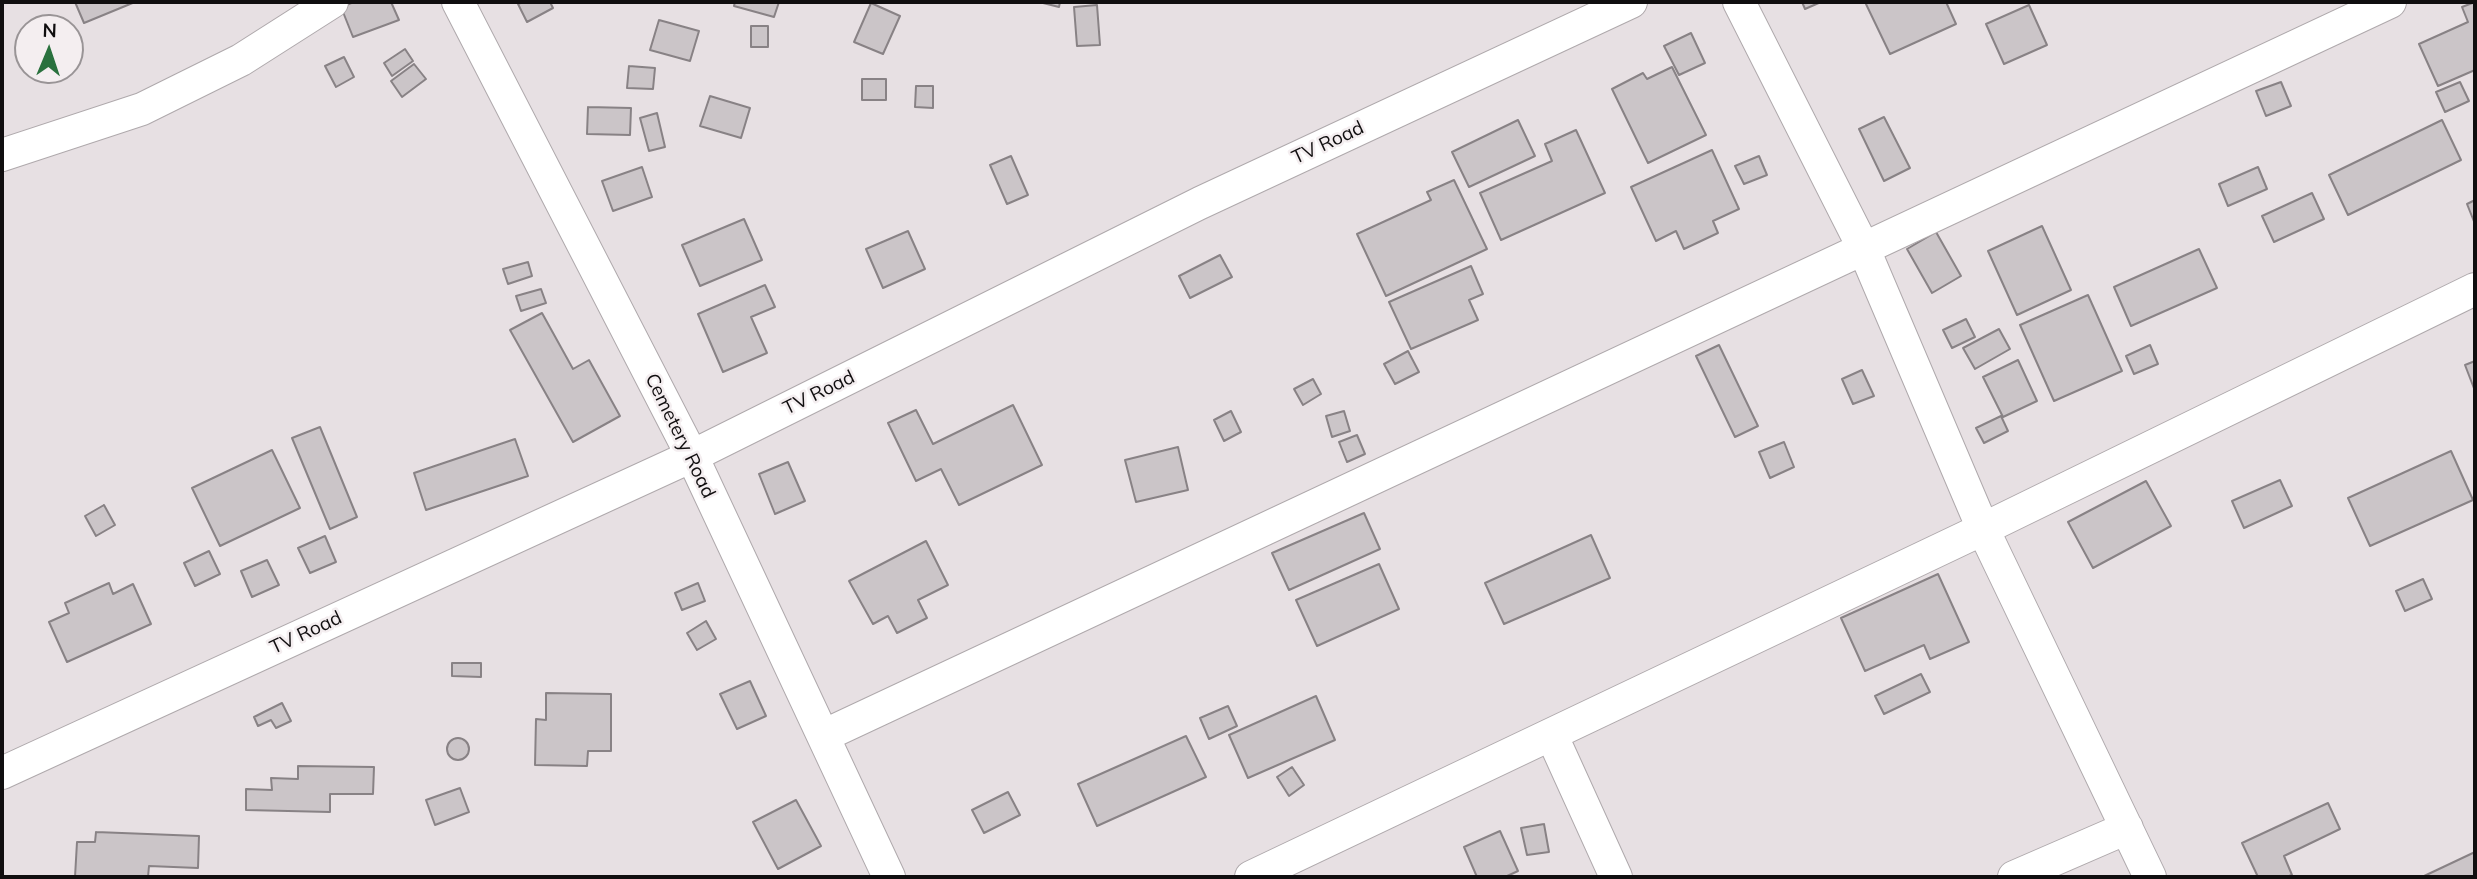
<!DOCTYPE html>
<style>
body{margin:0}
#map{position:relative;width:2477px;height:879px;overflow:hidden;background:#e7e0e3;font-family:Mulish,sans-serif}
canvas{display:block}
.frame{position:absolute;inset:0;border:4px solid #100e0f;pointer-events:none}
.north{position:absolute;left:14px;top:14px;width:70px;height:70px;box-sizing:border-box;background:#f4eef0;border:2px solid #999496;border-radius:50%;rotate:2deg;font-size:19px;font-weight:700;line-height:28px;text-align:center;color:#100e0f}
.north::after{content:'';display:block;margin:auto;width:24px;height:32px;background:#2a713e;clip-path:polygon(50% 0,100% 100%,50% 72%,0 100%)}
</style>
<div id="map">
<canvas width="2477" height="879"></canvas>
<div class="frame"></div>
<div class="north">N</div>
</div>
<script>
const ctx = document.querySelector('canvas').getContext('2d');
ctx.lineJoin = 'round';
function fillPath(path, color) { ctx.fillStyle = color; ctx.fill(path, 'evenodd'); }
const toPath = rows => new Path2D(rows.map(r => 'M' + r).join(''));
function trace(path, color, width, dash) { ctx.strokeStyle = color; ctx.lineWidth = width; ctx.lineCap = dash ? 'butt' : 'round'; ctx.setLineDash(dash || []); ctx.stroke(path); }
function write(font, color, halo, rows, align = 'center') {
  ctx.font = font + ' Mulish,sans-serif'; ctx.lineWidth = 5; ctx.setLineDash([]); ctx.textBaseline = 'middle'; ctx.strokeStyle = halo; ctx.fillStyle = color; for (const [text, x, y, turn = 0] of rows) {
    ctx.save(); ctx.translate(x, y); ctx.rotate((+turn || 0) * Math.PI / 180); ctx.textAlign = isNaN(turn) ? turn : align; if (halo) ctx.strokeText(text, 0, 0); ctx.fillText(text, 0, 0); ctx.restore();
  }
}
const building = toPath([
 [75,2,135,2,84,23,75,2],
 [354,2,391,2,399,20,353,37,341,7,354,2],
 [523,2,550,2,553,8,527,22,518,4,523,2],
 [735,2,779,2,774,17,734,6,735,2],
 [1039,2,1060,2,1059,7,1039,2],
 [1802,2,1821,2,1805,9,1802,2],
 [1865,2,1946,2,1956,24,1890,54,1865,2],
 [2475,2,2475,70,2438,86,2419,44,2468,22,2462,7,2475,2],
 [871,3,900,16,883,54,854,42,871,3],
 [1097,5,1100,45,1077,46,1074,7,1097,5],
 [2029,5,2047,45,2004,64,1986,24,2029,5],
 [659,20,699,31,690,61,650,50,659,20],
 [751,26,768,26,768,47,751,47,751,26],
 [1691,33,1705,63,1679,75,1664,46,1691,33],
 [405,49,413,61,392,76,384,63,405,49],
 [344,57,354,77,336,87,325,66,344,57],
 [414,64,426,79,402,97,391,81,414,64],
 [629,66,655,68,653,89,627,88,629,66],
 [1672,67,1706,135,1648,163,1612,89,1643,73,1647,79,1672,67],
 [862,79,886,79,886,100,862,100,862,79],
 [2281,82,2291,106,2266,116,2256,91,2281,82],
 [2460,82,2469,101,2445,112,2436,92,2460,82],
 [916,86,933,86,933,108,915,107,916,86],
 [710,96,750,108,741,138,700,126,710,96],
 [588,107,631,108,630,135,587,134,588,107],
 [657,113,665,147,649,151,640,118,657,113],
 [1884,117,1910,168,1884,181,1859,129,1884,117],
 [1518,120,1535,156,1469,187,1452,152,1518,120],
 [2442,120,2461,160,2348,215,2329,175,2442,120],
 [1576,130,1605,193,1501,240,1480,193,1552,161,1545,144,1576,130],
 [1712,150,1739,209,1713,221,1718,233,1684,249,1676,231,1656,241,1631,187,1712,150],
 [1011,156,1028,195,1007,204,990,165,1011,156],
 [1759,156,1767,175,1744,184,1735,166,1759,156],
 [642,167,652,197,613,211,602,181,642,167],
 [2258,167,2267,189,2228,206,2219,184,2258,167],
 [1454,180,1487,249,1386,296,1357,234,1431,200,1427,192,1454,180],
 [2312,193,2324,219,2274,242,2262,216,2312,193],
 [2475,200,2475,224,2467,204,2475,200],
 [744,219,762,260,700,286,682,245,744,219],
 [2042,226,2071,290,2017,315,1988,251,2042,226],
 [908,231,925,269,883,288,866,249,908,231],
 [1936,232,1961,276,1932,293,1907,249,1936,232],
 [2199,249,2217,288,2131,326,2114,287,2199,249],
 [1220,255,1232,277,1190,298,1179,276,1220,255],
 [528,262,532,276,508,284,503,269,528,262],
 [1471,266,1483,294,1469,300,1478,320,1411,349,1389,302,1471,266],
 [765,285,775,307,751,317,767,353,723,372,698,314,765,285],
 [541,289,546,303,521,311,516,296,541,289],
 [2088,295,2122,371,2054,401,2020,325,2088,295],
 [542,313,573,369,589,360,620,416,573,442,510,330,542,313],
 [1966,319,1975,337,1952,348,1943,330,1966,319],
 [1999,329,2010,349,1975,369,1963,348,1999,329],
 [1719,345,1758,426,1735,437,1696,356,1719,345],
 [2150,345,2158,364,2134,374,2126,356,2150,345],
 [1408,351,1419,372,1395,384,1384,364,1408,351],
 [2018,360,2037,401,2003,417,1983,377,2018,360],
 [2475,361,2475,391,2465,365,2475,361],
 [1862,370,1874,396,1853,404,1842,379,1862,370],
 [1313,379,1321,394,1303,405,1294,389,1313,379],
 [1013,405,1042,465,959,505,941,469,916,481,888,423,916,410,933,444,1013,405],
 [1231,411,1241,432,1224,441,1214,420,1231,411],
 [1344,411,1350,431,1332,437,1326,416,1344,411],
 [2001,416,2008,431,1984,443,1976,428,2001,416],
 [320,427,357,517,330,529,292,438,320,427],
 [1357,435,1365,454,1347,462,1339,442,1357,435],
 [515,439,528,476,426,510,414,473,515,439],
 [1784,442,1794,467,1770,478,1759,452,1784,442],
 [1178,447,1188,490,1136,502,1125,460,1178,447],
 [272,450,300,508,220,546,192,488,272,450],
 [2451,451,2473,500,2370,546,2348,498,2451,451],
 [788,462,805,501,775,514,759,474,788,462],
 [2280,480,2292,506,2244,528,2232,501,2280,480],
 [2146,481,2171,526,2093,568,2068,522,2146,481],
 [104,505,115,525,96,536,85,516,104,505],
 [1364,513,1380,549,1289,590,1272,553,1364,513],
 [1591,535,1610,578,1504,624,1485,583,1591,535],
 [325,536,336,562,310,573,298,548,325,536],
 [926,541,948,585,918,600,927,618,897,633,888,616,873,624,849,581,926,541],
 [209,551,220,574,195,586,184,563,209,551],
 [267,560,279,585,252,597,241,571,267,560],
 [1379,564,1399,609,1317,646,1296,600,1379,564],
 [1938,574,1969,642,1930,659,1924,645,1865,671,1841,618,1938,574],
 [2423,579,2432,599,2405,611,2396,591,2423,579],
 [109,583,113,594,133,584,151,624,67,662,49,622,69,613,65,603,109,583],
 [698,583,705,601,682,610,675,593,698,583],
 [706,621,716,639,697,650,687,633,706,621],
 [452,663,481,663,481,677,452,676,452,663],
 [1921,674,1930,692,1884,714,1875,696,1921,674],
 [750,681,766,716,737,729,720,694,750,681],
 [546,693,611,694,611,751,588,751,587,766,535,765,536,719,546,720,546,693],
 [1316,696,1335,740,1248,778,1229,735,1316,696],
 [282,703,291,721,276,728,271,720,258,726,254,717,282,703],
 [1228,706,1237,726,1209,739,1200,718,1228,706],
 [1186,736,1206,777,1097,826,1078,784,1186,736],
 '447 749a11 11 0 1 1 22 0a11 11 0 1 1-22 0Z',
 [298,766,374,767,373,794,330,794,330,812,246,810,246,789,272,790,271,778,298,779,298,766],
 [1292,767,1304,785,1289,796,1277,777,1292,767],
 [460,788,469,812,435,825,426,800,460,788],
 [1008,792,1020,815,984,833,972,810,1008,792],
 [796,800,821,846,778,869,753,822,796,800],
 [2328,803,2340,829,2284,856,2292,875,2286,877,2258,877,2242,843,2328,803],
 [1544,824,1549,852,1527,855,1521,828,1544,824],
 [1500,831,1518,871,1505,877,1477,877,1464,847,1500,831],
 [96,832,199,836,198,868,149,866,148,877,75,877,77,842,95,842,96,832],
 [2475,852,2475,877,2422,877,2475,852]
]);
fillPath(building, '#cbc5c8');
trace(building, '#888285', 2);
const street = toPath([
 [458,2,692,456,889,877],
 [1739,2,1863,247,1983,529,2150,877],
 [2,155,142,109,241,60,332,2],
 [823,736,2390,2],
 [1552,736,1616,877],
 [2,773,692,456,1200,203,1631,2],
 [1251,877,1983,529,2475,289],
 [2014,877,2127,828]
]);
trace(street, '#afa9ac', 34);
trace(street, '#fff', 32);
write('19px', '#100e0f', '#f4eef0', [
 ["TV Road",1328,143,-25],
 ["TV Road",819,393,-26],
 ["Cemetery Road",680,436,64],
 ["TV Road",306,633,-25]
]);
</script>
